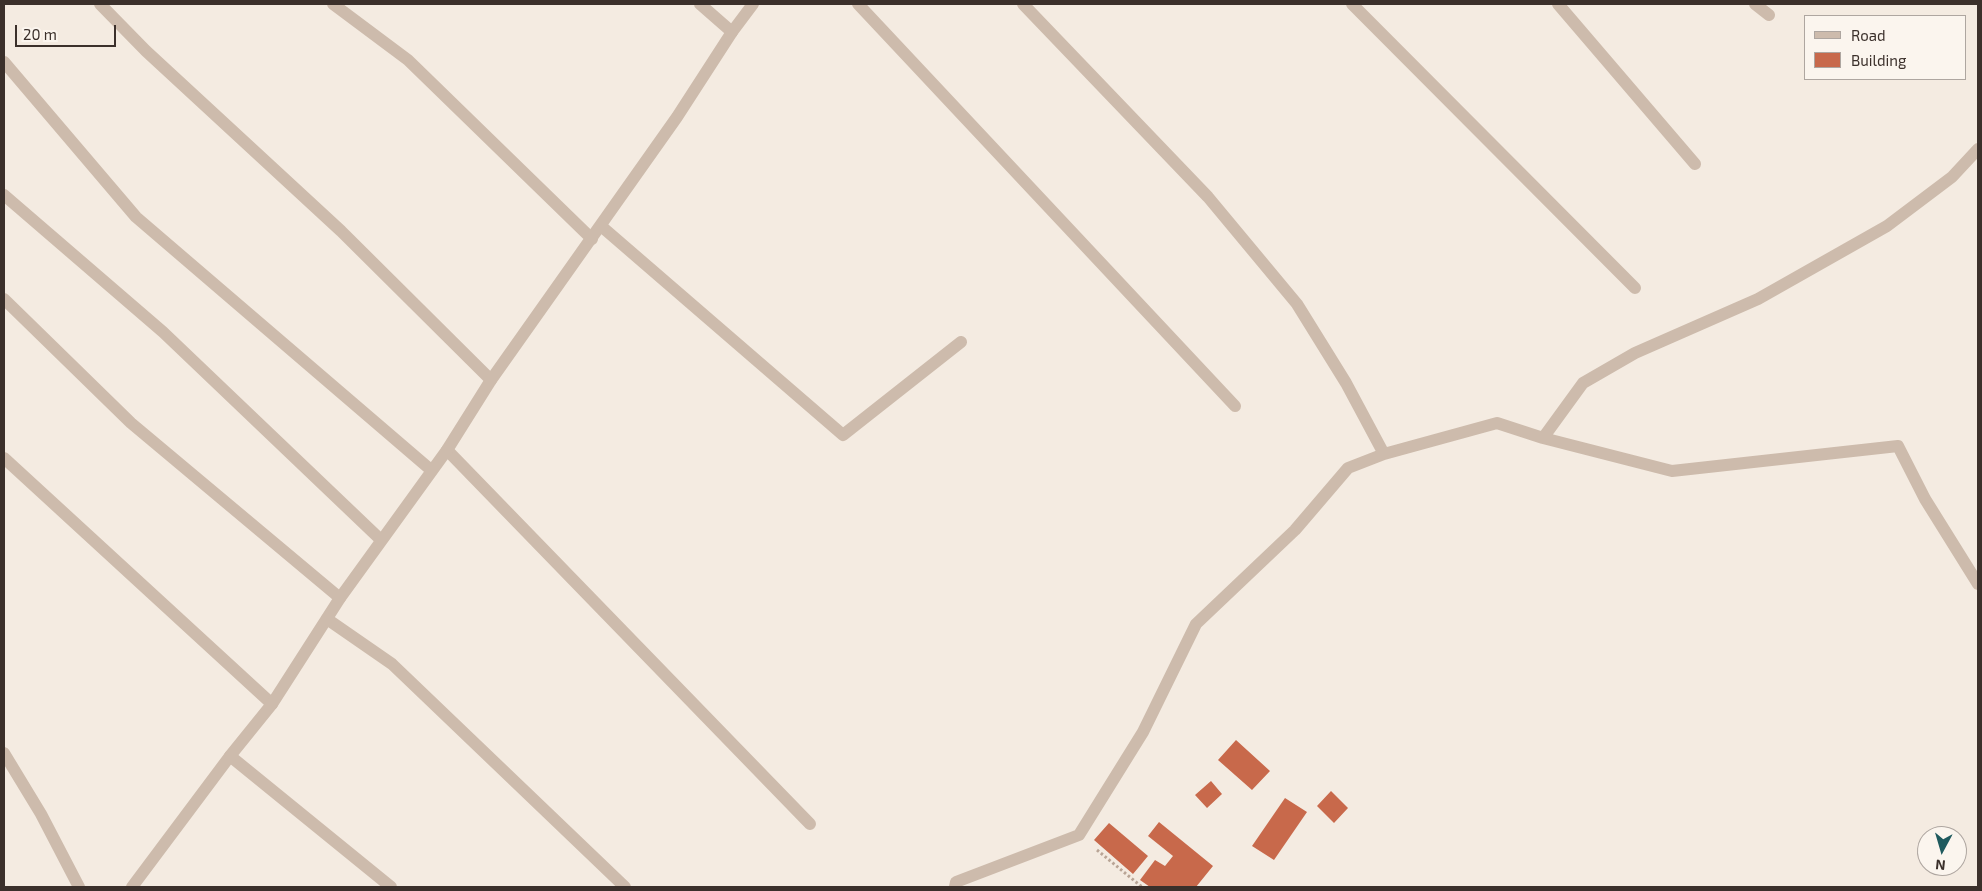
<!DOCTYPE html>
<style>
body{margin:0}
#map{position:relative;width:1982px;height:891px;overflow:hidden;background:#f4ebe1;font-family:"Exo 2",sans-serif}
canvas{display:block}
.frame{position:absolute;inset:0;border:5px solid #3b302b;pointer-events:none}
.legend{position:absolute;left:1804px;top:15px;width:162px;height:65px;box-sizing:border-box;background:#fbf5ee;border:1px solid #aea6a0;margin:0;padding:6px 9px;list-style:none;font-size:15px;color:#3b302b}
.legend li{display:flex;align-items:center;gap:10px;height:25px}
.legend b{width:25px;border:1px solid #aea6a0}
.north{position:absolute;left:1917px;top:826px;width:50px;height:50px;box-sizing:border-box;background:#fbf5ee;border:1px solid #aea6a0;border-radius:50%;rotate:186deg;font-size:14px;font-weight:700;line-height:20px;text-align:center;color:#3b302b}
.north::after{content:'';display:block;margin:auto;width:18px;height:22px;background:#1f5a5e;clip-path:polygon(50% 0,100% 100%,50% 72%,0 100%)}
.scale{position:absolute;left:15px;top:25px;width:101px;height:22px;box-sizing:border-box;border:2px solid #3b302b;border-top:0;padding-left:6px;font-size:15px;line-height:18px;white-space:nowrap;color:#3b302b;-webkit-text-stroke:4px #fbf5ee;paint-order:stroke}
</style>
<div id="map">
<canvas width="1982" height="891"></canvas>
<div class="frame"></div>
<ul class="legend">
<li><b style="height:6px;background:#cdbbac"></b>Road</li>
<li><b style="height:14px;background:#c8694b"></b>Building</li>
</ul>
<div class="north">N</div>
<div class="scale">20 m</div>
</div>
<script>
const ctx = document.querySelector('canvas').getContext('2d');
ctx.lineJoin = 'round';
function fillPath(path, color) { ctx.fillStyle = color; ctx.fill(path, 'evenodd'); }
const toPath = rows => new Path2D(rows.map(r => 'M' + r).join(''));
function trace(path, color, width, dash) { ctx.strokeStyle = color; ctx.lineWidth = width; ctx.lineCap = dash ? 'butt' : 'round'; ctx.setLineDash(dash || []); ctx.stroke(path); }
fillPath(toPath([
 [1236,740,1270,771,1252,790,1218,760],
 [1211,781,1222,794,1207,808,1195,795],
 [1331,791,1348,808,1334,823,1317,806],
 [1285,798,1307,812,1274,860,1252,846],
 [1159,822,1213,866,1196,887,1150,887,1140,880,1155,860,1165,866,1173,856,1148,836],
 [1109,823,1148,856,1133,874,1094,840]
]), '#c8694b');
trace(toPath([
 [1097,850,1142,887]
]), '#b9a596', 3, [2.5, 2.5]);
trace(toPath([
 [100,4,146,51,341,231,491,380],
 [333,4,408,60,592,239],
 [700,4,732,32],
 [858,4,1235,406],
 [1023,4,1208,197,1297,304,1346,383,1384,454],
 [1352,4,1635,288],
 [1558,4,1695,164],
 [1755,4,1769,15],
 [4,62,136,217,431,470],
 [4,195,163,332,381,540],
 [601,226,843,435,961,342],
 [4,299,131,423,340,598],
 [1543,438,1583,383,1635,353,1758,299,1887,226,1952,177,1978,149],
 [447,450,810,824],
 [4,458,272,704],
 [327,619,392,664,625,887],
 [4,753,41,814,79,887],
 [230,756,391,887],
 [955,887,956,882,1079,835,1143,732,1196,624,1295,530,1348,468,1384,454,1497,423,1543,438,1672,471,1898,446,1925,499,1978,584]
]), '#cdbbac', 12);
trace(toPath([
 [132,887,230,756,272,704,340,598,447,450,491,380,677,117,732,32,753,4]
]), '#cdbbac', 12);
</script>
